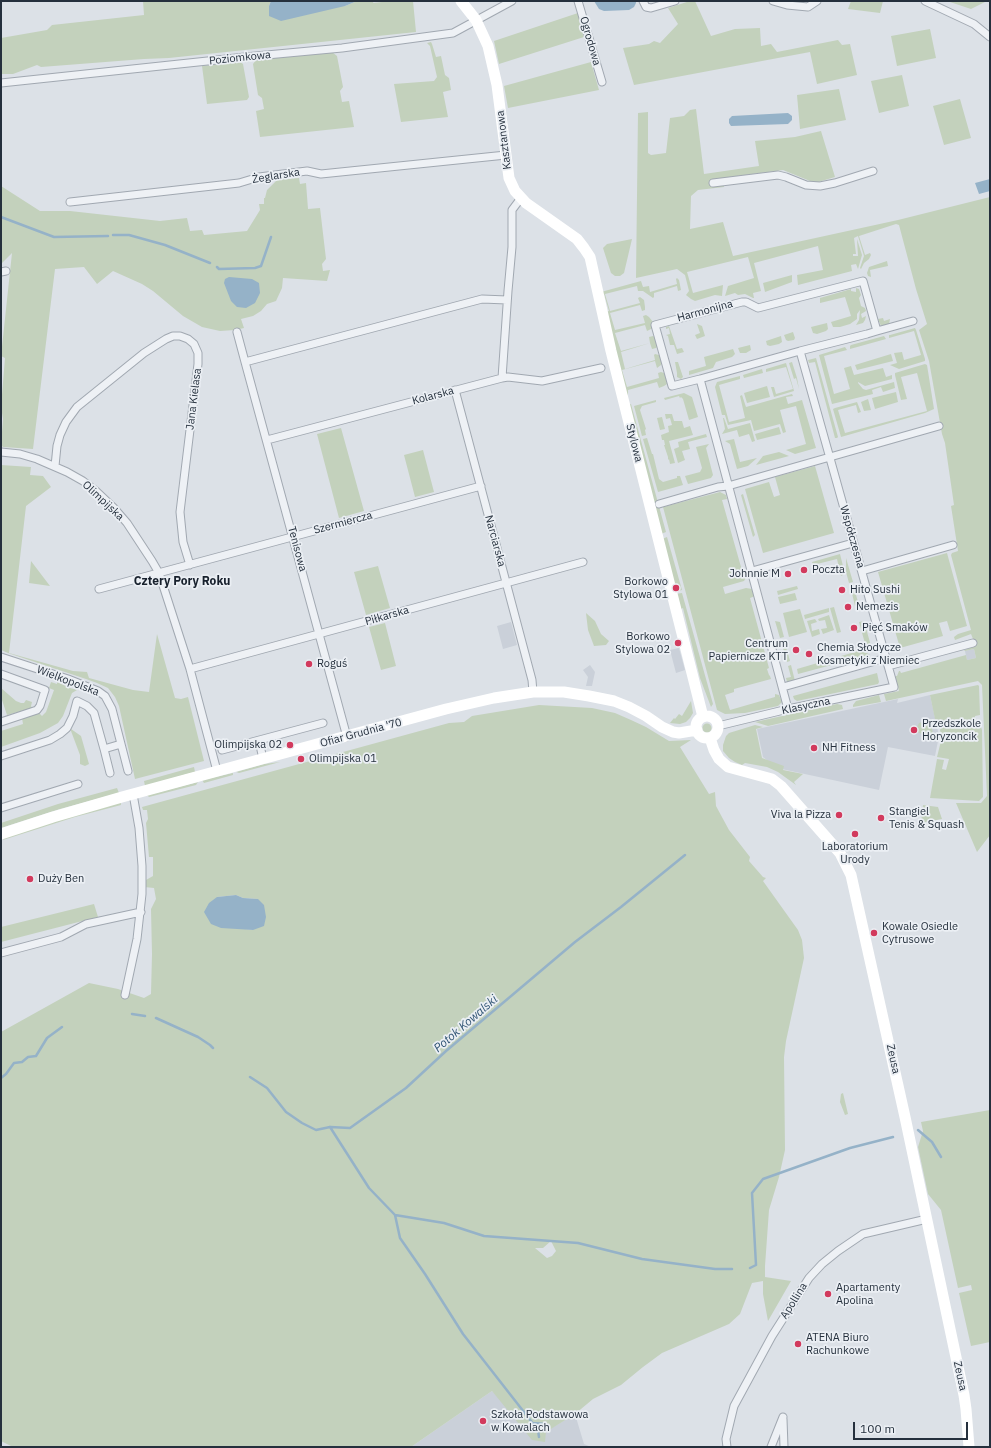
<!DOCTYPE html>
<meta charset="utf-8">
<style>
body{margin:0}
#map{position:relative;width:991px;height:1448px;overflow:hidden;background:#dce1e7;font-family:"IBM Plex Sans",sans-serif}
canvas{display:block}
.frame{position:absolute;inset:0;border:2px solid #25303d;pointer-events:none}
.scale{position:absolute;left:853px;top:1422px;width:115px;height:18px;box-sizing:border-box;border:2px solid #25303d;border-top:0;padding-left:5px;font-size:12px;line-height:14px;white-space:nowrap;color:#25303d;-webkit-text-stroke:3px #ebeff4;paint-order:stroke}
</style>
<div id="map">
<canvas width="991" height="1448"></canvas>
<div class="frame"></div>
<div class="scale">100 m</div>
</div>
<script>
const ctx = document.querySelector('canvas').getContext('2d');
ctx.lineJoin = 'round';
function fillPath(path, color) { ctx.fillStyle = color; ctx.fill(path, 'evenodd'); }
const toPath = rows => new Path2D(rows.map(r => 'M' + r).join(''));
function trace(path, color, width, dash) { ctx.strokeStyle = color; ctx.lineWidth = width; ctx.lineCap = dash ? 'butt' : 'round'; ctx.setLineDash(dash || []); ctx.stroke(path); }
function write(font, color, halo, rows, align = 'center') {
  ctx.font = font + ' "IBM Plex Sans",sans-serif'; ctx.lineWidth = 3.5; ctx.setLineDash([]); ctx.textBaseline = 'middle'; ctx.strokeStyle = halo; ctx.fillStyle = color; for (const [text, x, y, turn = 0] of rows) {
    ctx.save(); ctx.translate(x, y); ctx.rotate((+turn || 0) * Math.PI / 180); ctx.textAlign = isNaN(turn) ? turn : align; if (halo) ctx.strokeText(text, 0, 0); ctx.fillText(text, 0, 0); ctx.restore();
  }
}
fillPath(toPath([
 [511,622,517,645,503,649,497,626],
 [679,648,685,670,676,673,670,650],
 [974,649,976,658,967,660,965,651],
 [590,665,595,672,592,686,586,686,588,677,583,670],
 [930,695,939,736,935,756,888,747,879,790,777,768,763,757,757,729,898,699,897,703],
 [492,1391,545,1432,575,1414,584,1444,591,1447,411,1447]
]), '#cad0d9');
fillPath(toPath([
 [143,1,271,1,269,6,345,6,357,1,374,1,373,3,391,1,413,1,416,32,169,58,144,59,41,67,37,65,13,74,1,74,1,38,47,30,52,25,144,15],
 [690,1,695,1,711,36,735,29,760,28,761,46,771,44,777,52,838,40,842,45,850,44,857,75,817,84,810,52,634,85,623,48,649,44,654,41,660,43,678,24,668,8],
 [851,1,883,1,880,13,848,9],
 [947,1,987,1,971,9],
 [578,13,584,37,499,64,494,41],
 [930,29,936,58,897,66,891,36],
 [431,42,432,44,436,57,441,56,445,75,449,78,451,90,443,92,448,117,401,122,394,84,434,81,437,77,430,46,427,43],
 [332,52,337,56,343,87,340,91,342,102,349,101,354,127,260,137,256,111,264,109,262,98,258,95,253,64,256,60],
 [240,62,243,64,249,97,247,100,207,104,202,66],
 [591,62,599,90,508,108,504,86],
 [902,75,909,106,879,113,871,81],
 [839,89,846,120,800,129,797,95],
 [960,99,971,138,944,145,933,106],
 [696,109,704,174,759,166,755,141,795,137,821,131,835,177,815,183,783,170,723,178,724,187,698,190,691,196,690,229,723,222,733,256,898,220,990,197,990,835,977,852,956,803,981,803,987,796,982,685,978,681,886,701,884,694,899,691,895,676,897,676,899,671,900,671,901,673,966,655,967,660,976,658,974,649,965,651,964,650,976,646,971,634,955,640,954,637,958,634,971,630,951,555,952,553,958,551,951,506,954,505,945,443,942,434,929,361,919,330,927,324,916,289,899,225,896,224,859,236,865,255,870,253,871,255,869,259,864,263,861,269,860,268,864,256,858,236,854,238,856,254,853,254,853,256,858,256,857,239,862,255,858,269,856,264,851,265,852,271,798,285,797,275,823,270,818,246,754,263,761,291,753,293,754,298,753,298,745,294,738,295,735,293,725,296,728,286,754,278,748,257,687,272,693,293,723,285,722,296,715,295,695,301,691,299,686,295,689,291,685,275,677,269,636,278,638,113,648,112,648,153,651,155,666,153,670,118,684,116,690,110],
 [299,178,300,184,306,183,308,209,320,208,326,259,322,264,323,271,330,270,327,281,283,278,282,288,276,301,267,304,261,311,253,316,241,319,244,328,235,330,220,331,202,327,183,316,153,291,142,284,113,271,97,284,84,267,55,269,33,449,3,447,1,445,3,419,1,407,5,358,1,356,12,253,1,264,1,186,40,211,70,211,160,221,187,218,190,231,202,230,204,235,247,231,260,210,259,204,264,204,264,198,265,198,267,190,277,180],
 [632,239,624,273,620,276,615,276,611,273,603,248,607,244],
 [887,261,888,266,870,270,871,277,868,276,867,273,869,267],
 [792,275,792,282,765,292,763,283],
 [677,278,679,280,681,290,678,291,677,286,654,293,654,297,653,298,643,291,638,291,637,286,605,294,610,311,640,303,638,298,640,297,644,300,645,307,645,310,642,311,640,305,610,313,615,330,645,323,643,316,646,315,649,317,653,322,653,328,647,331,645,325,615,333,621,351,650,343,649,337,653,336,656,338,658,346,656,348,652,349,650,343,621,352,625,369,655,360,654,355,655,354,659,355,662,360,661,365,657,368,655,361,622,370,627,387,659,378,658,373,661,372,664,373,666,377,667,384,664,386,659,388,657,382,628,390,628,396,627,394,626,394,605,312,609,311,604,294,601,294,601,292,641,281,643,287,649,286,650,292,677,284,676,279],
 [856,288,859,289,861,295,859,298,861,306,865,308,866,311,861,314,862,318,866,316,865,320,863,323,856,325,859,320,860,310,857,314,857,319,850,324,840,327,833,327,831,322,851,316,845,297,820,303,820,298,851,289,851,291,856,292],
 [883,318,884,321,890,319,889,324,881,326,878,319],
 [827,323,828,329,826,331,817,334,813,333,811,327],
 [697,324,702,326,705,336,697,339,695,335,700,333],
 [669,326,677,349,682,348,684,352,677,354,674,345,670,345,668,336,666,335,670,334,669,328,666,329,666,327],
 [915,328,916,330,925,359,925,361,899,369,890,365,897,363,894,353,902,352,904,360,921,355,914,331,889,338,889,335,890,335],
 [793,332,795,338,794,340,788,341,786,340,784,335],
 [781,336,782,342,779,344,770,346,767,345,766,341],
 [884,336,886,339,850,349,850,346,851,345],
 [750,345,751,350,746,353,740,353,738,348],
 [845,347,847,350,824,356,834,394,850,389,844,368,851,366,854,375,883,368,886,377,892,375,892,379,865,386,858,382,858,383,863,389,866,390,894,382,895,388,883,392,881,387,872,390,873,394,832,404,819,355],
 [733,349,735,354,732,357,716,362,713,368,689,375,689,371,706,366,704,357],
 [891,354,893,361,857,370,855,365],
 [816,358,838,437,837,438,835,438,815,362,809,363,808,360],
 [675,362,678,362,683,377,681,379,677,377,677,373],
 [792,362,797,378,799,389,796,378,794,379,789,363],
 [786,363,794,391,774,397,771,387,774,387,776,394,793,389,786,367,766,372,766,369],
 [925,364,927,365,934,409,925,413,841,437,833,409,835,408,857,402,861,412,858,413,856,405,838,410,845,433,927,411,917,373,901,377,907,399,901,400,895,375,895,373],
 [762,369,763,373,744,378,743,375],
 [740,376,740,379,719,385,729,422,745,418,740,396,742,395,746,407,792,394,793,396,786,397,788,404,802,400,816,448,795,454,786,450,806,444,796,406,780,410,786,432,783,433,780,424,754,431,751,420,728,425,725,415,722,415,715,387,717,382],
 [767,386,770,397,747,403,744,393],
 [896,392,898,402,875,409,872,398],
 [684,393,692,397,698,417,689,420,683,399,681,397,680,398,679,396,665,400,664,398],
 [868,399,871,410,864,411,861,402],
 [656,400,656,402,642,406,640,410,646,429,645,430,646,435,642,436,634,406],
 [631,404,666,532,661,534,628,405],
 [665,414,672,414,674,421,682,421,684,428,690,426,693,435,669,441,675,463,670,464,669,459,668,460,668,457,664,445,665,445,664,440,662,440,661,435,669,432,668,426,672,425,670,418,666,419],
 [662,417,665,429,660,430,657,418],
 [723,418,724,418,728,429,750,423,755,441,752,442,749,434,739,437,737,430,722,434,725,429],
 [779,427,781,434,757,440,755,434],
 [341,428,364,511,339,518,317,434],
 [706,434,707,437,688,442,690,449,682,451,685,460,678,463,674,449,679,447,678,442],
 [647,438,652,454,653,454,659,479,663,482,677,478,677,476,680,476,683,485,658,492,643,439],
 [734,439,740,462,757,458,748,466,737,469,730,444,725,441],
 [709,444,706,448,713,475,711,478,688,484,685,476,700,472,702,468,696,447],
 [423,450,434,492,415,497,404,455],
 [779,452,789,456,756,465,763,456],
 [1,465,31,467,30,475,43,476,51,487,26,506,9,653,73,671,87,672,89,678,133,690,149,692,157,634,175,698,181,699,188,697,204,761,135,779,119,706,115,697,108,688,97,683,86,679,8,653,1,650],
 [815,466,834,533,763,553,745,489,769,482,774,497,780,495,775,477],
 [720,492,726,495,727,499,722,500,743,574,749,573,744,581,723,587,725,594,746,588,752,589,754,592,755,596,750,598,769,668,767,669,769,675,770,676,771,679,734,689,734,692,725,695,730,710,775,697,775,694,779,695,782,702,778,706,745,713,725,714,717,710,663,507],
 [743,494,755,535,753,537,741,495],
 [667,537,682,590,678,591,676,585,674,585,662,539],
 [947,553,967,626,950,631,947,621,939,623,943,636,900,648,878,572],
 [840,554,844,570,843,575,841,576,837,559,813,565,812,562],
 [846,558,853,582,849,583,846,572],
 [31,561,50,586,29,583],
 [378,566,390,608,366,615,354,572],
 [853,584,858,602,855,606,850,585],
 [797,586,798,589,778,595,777,591],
 [682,593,713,704,711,707,700,678,683,608,681,609,675,594],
 [795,593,797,600,780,604,778,597],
 [834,607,841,632,837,633,830,608],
 [829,608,829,612,805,619,804,615],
 [800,609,807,632,789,637,783,613],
 [586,613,595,621,601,634,609,641,606,645,594,646,588,630],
 [829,615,834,630,823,634,821,629,827,628,825,620,819,621,818,619],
 [815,619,817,622,811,624,812,631,819,629,820,634,812,637,807,621],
 [775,621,780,622,784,637,780,638],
 [864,621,871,646,866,647,859,622],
 [385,623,396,666,381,670,369,627],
 [784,640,790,661,787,662,781,641],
 [862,650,870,655,843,662,841,656],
 [838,657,839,663,798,674,797,669],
 [791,665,795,681,790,683,787,682,786,678,791,677,788,666],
 [877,673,879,682,878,684,797,701,794,699,793,696],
 [51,682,57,684,57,682,70,688,77,690,72,693,63,716,58,723,40,733,1,747,1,731,23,724,22,718,38,712,42,716,46,712,54,690,49,688],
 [978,685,979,686,980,715,975,716,975,720,976,722,981,723,936,724,930,695],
 [1,688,16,701,21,703,24,703,26,700,32,702,31,706,32,708,7,715,1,697],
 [879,695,881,702,853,707,853,705,856,701],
 [691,701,693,713,690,718,686,722,680,724,670,723,674,718,675,719,679,714,682,716],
 [837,704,842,705,843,709,768,726,755,722],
 [539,705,592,708,615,713,631,720,646,727,669,741,691,740,680,747,709,794,715,792,716,806,729,830,750,857,749,861,763,877,766,878,763,881,798,930,802,940,804,958,786,1041,784,1057,785,1150,779,1177,769,1210,765,1266,765,1277,791,1281,768,1321,763,1294,763,1281,752,1283,740,1314,729,1324,662,1353,643,1367,621,1385,593,1399,575,1414,546,1432,545,1442,532,1440,492,1391,411,1447,13,1447,1,1441,1,1032,89,983,118,989,144,998,151,994,152,954,151,909,156,899,154,888,144,887,146,880,153,876,153,857,149,857,146,823,148,819,147,810,143,810,142,807,449,723,464,722,472,716],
 [236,895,243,898,258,899,253,930,238,928,217,897],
 [551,1241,556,1251,552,1256,547,1258,535,1248,543,1248],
 [930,720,933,733,930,736,919,733,916,729,919,723],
 '702.5 728a4.5 4.5 0 1 1 9 0a4.5 4.5 0 1 1-9 0Z',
 [755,725,763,727,756,729,762,758,784,766,783,770,803,774,794,782,796,785,778,772,767,767,745,763,742,765,735,762,729,758,723,751,723,745,726,736,729,733],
 [943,726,979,726,981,727,982,730,983,797,979,801,930,798,937,759,944,760,942,769,946,770,949,759,937,757,942,737,940,730,941,728],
 [71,729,81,736,89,764,85,766,80,764,80,755,71,731],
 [280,762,239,773,236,772,264,764],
 [194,767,195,772,145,786,144,781],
 [233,773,233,775,204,783,202,780],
 [198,782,196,785,149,797,147,795],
 [117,788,119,793,60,809,1,828,1,823,58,804],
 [121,802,121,805,75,817,3,840,4,838,48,823],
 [923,805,938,807,942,819,921,823],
 [94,904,98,917,1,942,1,927],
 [843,1093,848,1114,845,1115,840,1102,841,1094],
 [990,1110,990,1342,971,1346,959,1293,972,1290,971,1285,958,1288,941,1210,928,1194,918,1147,923,1131,921,1122]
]), '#c3d1bc');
fillPath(toPath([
 [271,1,357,1,345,6,281,21,269,16,269,6],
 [594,1,636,1,636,3,634,7,629,10,604,11,599,9],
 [788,113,792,116,792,120,788,124,731,126,729,123,729,119,732,116],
 [990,179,990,191,979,194,975,183],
 [229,277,252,279,259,283,260,293,255,303,246,308,237,307,231,301,224,283,225,279],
 [236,895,243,898,258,899,264,905,266,917,264,926,253,930,221,928,211,924,204,912,209,903,217,897]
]), '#95b2c8');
trace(toPath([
 [1,217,54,237,108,236],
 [113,235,129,235,165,245,210,263],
 [217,267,219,269,255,268,261,266,271,237],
 [132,1014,145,1016],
 [156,1018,198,1037,210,1045,213,1048],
 [250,1077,267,1088,286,1112,302,1123,316,1130,330,1127,350,1128,406,1088,446,1051,575,942,621,907,685,855],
 [1,1078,6,1074,14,1063,22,1062,28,1057,36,1056,47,1038,62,1027],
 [330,1127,369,1188,395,1215,400,1238,425,1274,463,1334,538,1430,539,1437],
 [918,1130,932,1142,941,1157],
 [395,1215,444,1223,484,1236,578,1243,642,1259,715,1269,732,1269],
 [750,1268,756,1265,752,1193,763,1179,850,1148,893,1137],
 [533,1423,546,1424]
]), '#95b2c8', 2.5);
const street = toPath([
 [578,1,602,82],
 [643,1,646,7,651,8,675,1],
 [773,1,787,5,808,7,817,1],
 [925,1,974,24,990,37],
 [1,83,245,57,342,48,453,33,512,1],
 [713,183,778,175,786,177,806,185,820,186,835,183,873,171],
 [70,202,239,183,259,177,307,171,321,174,506,155],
 [1,272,6,271],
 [877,331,863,281,758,308,746,302,742,302,655,325,672,386,700,379,800,351,867,334,877,331,913,321],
 [237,332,245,362],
 [502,378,508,291,512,247,512,210,521,198],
 [700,379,788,709],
 [455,390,532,680,533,692],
 [267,440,502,378,508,377,542,381,601,368],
 [1,452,20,454,37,459,67,472,83,481,96,491,114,508,127,523,152,561,159,573,190,669,217,771],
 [55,466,57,446,60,435,66,422,77,407,144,353,166,339,173,336,180,336,188,339,194,344,198,353,198,364,180,512,183,542,190,565],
 [659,504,718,487,728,486,939,426],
 [752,571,853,543],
 [862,571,953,545],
 [99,589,481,486],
 [1,657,68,679,98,691,105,696,112,709,128,771],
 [888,666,973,643],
 [190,669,583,562],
 [1,674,45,690,40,706,37,710,1,722],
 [783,687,886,658],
 [718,726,788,709,894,687,800,351],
 [347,737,245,362,482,299,507,300],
 [259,741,263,759],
 [104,749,110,773],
 [222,750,323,723],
 [1,756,50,740,60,734,67,728,73,716,77,701,87,706,94,713,104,749,121,744],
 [1,808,78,784],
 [1,953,61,937,86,924,141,912],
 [125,995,137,939,142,894,142,866,139,828,133,794],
 [783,1419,784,1447],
 [727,1447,726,1439,734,1406,772,1336,809,1278,822,1264,838,1251,863,1234,927,1219],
 [771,1447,783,1417]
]);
trace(street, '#a1a8b1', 9);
trace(street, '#eef1f5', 7);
trace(toPath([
 [461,1,476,20,488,46,497,85,509,178,515,191,526,203,577,239,584,248,590,257,611,351,703,717],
 '696 727a11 11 0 1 1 22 0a11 11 0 1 1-22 0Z',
 [710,738,714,750,719,759,728,767,772,779,781,786,840,853,851,875,905,1117,964,1395,966,1409,969,1447],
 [1,834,53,817,122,797,446,709,494,698,533,692,564,692,589,696,614,701,629,707,646,716,662,727,673,732,679,733,697,730]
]), '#fff', 11);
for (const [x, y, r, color] of [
 [804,570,4,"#d23a5d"],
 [788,574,4,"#d23a5d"],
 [676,588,4,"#d23a5d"],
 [842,590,4,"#d23a5d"],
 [848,607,4,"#d23a5d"],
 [854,628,4,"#d23a5d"],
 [678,643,4,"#d23a5d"],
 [796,650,4,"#d23a5d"],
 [809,654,4,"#d23a5d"],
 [309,664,4,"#d23a5d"],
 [914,730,4,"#d23a5d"],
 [290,745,4,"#d23a5d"],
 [814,748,4,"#d23a5d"],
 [301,759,4,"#d23a5d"],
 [839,815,4,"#d23a5d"],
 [881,818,4,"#d23a5d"],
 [855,834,4,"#d23a5d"],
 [30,879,4,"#d23a5d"],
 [874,933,4,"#d23a5d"],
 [828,1294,4,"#d23a5d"],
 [798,1344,4,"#d23a5d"],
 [483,1421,4,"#d23a5d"]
]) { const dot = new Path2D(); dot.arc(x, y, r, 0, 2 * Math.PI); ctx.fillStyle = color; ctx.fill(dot); trace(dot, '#ebeff4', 1.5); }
write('11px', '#25303d', '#ebeff4', [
 ["Ogrodowa",590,41,74],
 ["Poziomkowa",240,58,-6],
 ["Kasztanowa",504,140,-97],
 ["Żeglarska",276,176,-9],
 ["Harmonijna",705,311,-15],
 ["Kolarska",433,396,-15],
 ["Jana Kielasa",194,399,-83],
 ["Stylowa",634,443,76],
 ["Olimpijska",103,501,43],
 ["Szermiercza",343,523,-15],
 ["Współczesna",852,537,74],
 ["Narciarska",495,541,75],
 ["Tenisowa",297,549,75],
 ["Piłkarska",387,616,-16],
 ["Wielkopolska",68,681,21],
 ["Klasyczna",806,706,-12],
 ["Ofiar Grudnia '70",361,733,-15],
 ["Zeusa",893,1059,78],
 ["Apollina",794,1301,-58],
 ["Zeusa",960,1376,78]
]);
write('11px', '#25303d', '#ebeff4', [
 ["Poczta",812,570],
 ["Johnnie M",780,574,"right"],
 ["Borkowo",668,582,"right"],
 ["Stylowa 01",668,595,"right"],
 ["Hito Sushi",850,590],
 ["Nemezis",856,607],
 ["Pięć Smaków",862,628],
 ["Borkowo",670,637,"right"],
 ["Stylowa 02",670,650,"right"],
 ["Centrum",788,644,"right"],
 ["Papiernicze KTT",788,657,"right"],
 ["Chemia Słodycze",817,648],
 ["Kosmetyki z Niemiec",817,661],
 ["Roguś",317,664],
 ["Przedszkole",922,724],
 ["Horyzoncik",922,737],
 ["Olimpijska 02",282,745,"right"],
 ["NH Fitness",822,748],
 ["Olimpijska 01",309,759],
 ["Stangiel",889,812],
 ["Tenis & Squash",889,825],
 ["Viva la Pizza",831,815,"right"],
 ["Laboratorium",855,847,"center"],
 ["Urody",855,860,"center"],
 ["Duży Ben",38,879],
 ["Kowale Osiedle",882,927],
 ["Cytrusowe",882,940],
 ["Apartamenty",836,1288],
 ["Apolina",836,1301],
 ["ATENA Biuro",806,1338],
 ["Rachunkowe",806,1351],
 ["Szkoła Podstawowa",491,1415],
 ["w Kowalach",491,1428]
], 'left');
write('bold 12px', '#18212d', '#ebeff4', [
 ["Cztery Pory Roku",182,582]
]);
write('italic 12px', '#2e5272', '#ebeff4', [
 ["Potok Kowalski",466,1024,-41]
]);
</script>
